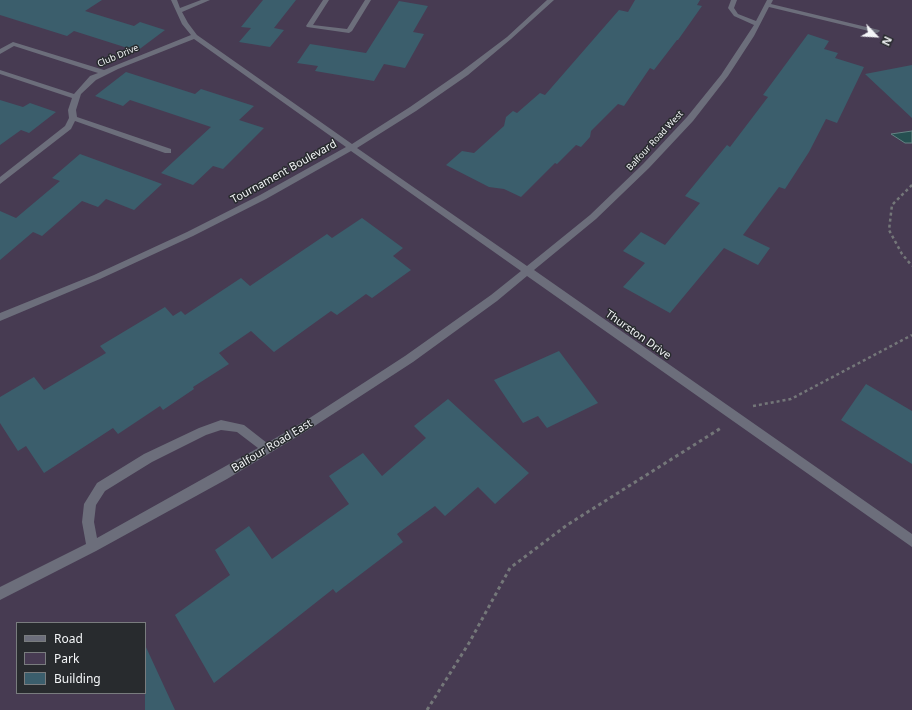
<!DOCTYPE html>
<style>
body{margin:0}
#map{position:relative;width:912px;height:710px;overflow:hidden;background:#323538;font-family:"Noto Sans",sans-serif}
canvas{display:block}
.legend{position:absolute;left:16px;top:622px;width:130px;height:72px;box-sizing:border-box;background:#282b2e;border:1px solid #797c7e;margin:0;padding:5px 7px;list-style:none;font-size:12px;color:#f3f5f7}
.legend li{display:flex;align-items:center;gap:8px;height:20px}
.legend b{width:20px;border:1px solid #797c7e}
.north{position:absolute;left:856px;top:16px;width:40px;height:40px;-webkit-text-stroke:3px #282b2e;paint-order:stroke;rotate:115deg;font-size:11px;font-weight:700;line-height:16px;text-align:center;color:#f3f5f7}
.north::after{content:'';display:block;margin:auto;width:14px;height:18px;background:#f3f5f7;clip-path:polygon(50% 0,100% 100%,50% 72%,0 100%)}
</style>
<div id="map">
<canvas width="912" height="710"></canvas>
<ul class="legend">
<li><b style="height:5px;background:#6c6e7b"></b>Road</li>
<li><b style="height:11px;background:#473b52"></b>Park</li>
<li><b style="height:11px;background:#3b5e6c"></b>Building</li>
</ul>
<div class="north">N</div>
</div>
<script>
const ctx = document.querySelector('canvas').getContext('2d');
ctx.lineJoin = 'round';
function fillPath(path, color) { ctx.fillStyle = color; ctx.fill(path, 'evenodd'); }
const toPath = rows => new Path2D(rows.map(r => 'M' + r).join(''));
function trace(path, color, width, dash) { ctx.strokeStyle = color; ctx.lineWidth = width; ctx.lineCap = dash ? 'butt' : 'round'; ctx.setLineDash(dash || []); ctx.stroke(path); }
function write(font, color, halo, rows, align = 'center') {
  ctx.font = font + ' "Noto Sans",sans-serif'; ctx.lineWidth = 3; ctx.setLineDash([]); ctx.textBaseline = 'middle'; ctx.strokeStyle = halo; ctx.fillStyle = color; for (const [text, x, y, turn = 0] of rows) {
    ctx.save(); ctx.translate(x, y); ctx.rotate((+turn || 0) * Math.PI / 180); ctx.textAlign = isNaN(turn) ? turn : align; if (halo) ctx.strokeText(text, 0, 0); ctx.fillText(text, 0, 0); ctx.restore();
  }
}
fillPath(toPath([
 [0,0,912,0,912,710,0,710],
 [17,623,145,623,145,693,17,693]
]), '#473b52');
const water = toPath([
 [912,131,912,143,905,143,891,134,912,131]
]);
fillPath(water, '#265051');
trace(water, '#648283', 1);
fillPath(toPath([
 [0,0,102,0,85,11,134,26,140,22,165,30,137,51,74,31,67,36,0,15],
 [263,0,296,0,274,28,284,30,270,47,239,42,251,28,241,27],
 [635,0,700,0,697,5,702,6,678,40,677,40,654,70,650,68,624,106,618,104,591,131,590,137,581,147,576,145,557,164,555,163,521,197,504,189,489,187,446,165,462,151,474,153,504,126,506,117,513,111,517,113,540,93,545,95,619,10,628,12],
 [399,1,428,6,413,32,424,34,405,68,384,64,374,81,315,71,318,66,297,63,310,44,366,53],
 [808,34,829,41,824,49,838,53,835,58,864,67,837,123,826,119,809,152,785,189,779,187,743,235,770,248,758,265,724,248,670,313,623,287,645,263,623,251,641,232,665,245,700,203,685,196,727,145,730,147,768,97,763,95],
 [912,65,912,118,865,74],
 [126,72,195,94,201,89,254,106,239,120,264,128,223,169,213,166,193,185,161,173,211,127,130,100,123,106,95,96],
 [0,100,23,107,30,103,56,112,29,133,21,130,0,145],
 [80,154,162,184,134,210,106,199,98,207,82,201,42,236,33,232,0,260,0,211,16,218,60,181,52,178],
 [362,218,403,248,393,256,411,270,372,298,366,294,337,315,331,311,274,352,251,331,219,353,229,364,193,387,194,389,163,410,160,406,118,434,113,428,44,473,26,446,18,451,0,423,0,397,34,377,44,390,106,353,100,346,165,307,173,316,181,311,185,315,241,278,250,286,327,234,332,238],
 [559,351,598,403,547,428,538,416,523,423,494,380],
 [866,384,912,411,912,464,841,420],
 [448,399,529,473,495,504,478,487,445,516,435,506,397,534,403,542,336,593,333,589,214,683,175,615,230,575,215,550,249,526,272,559,349,504,329,476,363,453,382,476,426,438,414,426],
 [145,645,175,710,145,710]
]), '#3b5e6c');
trace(toPath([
 [912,185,892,205,889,230,902,254,912,266],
 [753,406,791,399,912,335]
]), '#747779', 2.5, [3, 3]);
trace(toPath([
 [427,710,469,643,510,568,567,525,721,428]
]), '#747779', 3, [3.5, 3.5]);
fillPath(toPath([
 [171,0,177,0,180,8,201,0,210,0,182,12,188,23,197,35,352,144,410,107,462,71,507,37,547,0,554,0,511,39,468,75,416,111,357,148,527,266,590,215,643,164,687,117,721,75,754,25,734,16,728,8,731,0,737,0,734,8,738,14,756,21,767,0,773,0,771,4,879,30,880,31,877,33,769,7,754,36,728,76,693,121,649,168,596,219,534,270,912,534,912,547,527,276,497,301,413,362,313,427,227,479,96,551,0,600,0,587,86,544,82,522,84,504,97,483,144,454,199,428,221,420,244,425,267,443,305,421,405,356,491,295,521,271,351,151,266,199,193,236,100,279,0,321,0,313,94,275,187,232,260,195,346,147,194,39,118,69,96,80,81,94,76,110,77,117,171,149,171,153,165,153,75,121,71,129,0,184,0,177,65,126,69,118,68,110,72,98,0,74,0,70,74,94,90,76,98,73,14,46,0,54,0,49,13,42,104,70,191,35,182,24,171,0],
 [221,430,237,432,258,448,97,538,94,522,96,505,105,491,152,462,206,435,221,430],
 [323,0,329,0,313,25,347,29,365,0,371,0,352,31,349,33,307,27,306,26,323,0]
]), '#6c6e7b');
write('9px', '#f3f5f7', '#282b2e', [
 ["Club Drive",118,56,-23],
 ["Balfour Road West",655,141,-47]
]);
write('11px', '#f3f5f7', '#282b2e', [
 ["Tournament Boulevard",284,172,-29],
 ["Thurston Drive",638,335,35],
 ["Balfour Road East",272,446,-31]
]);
</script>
